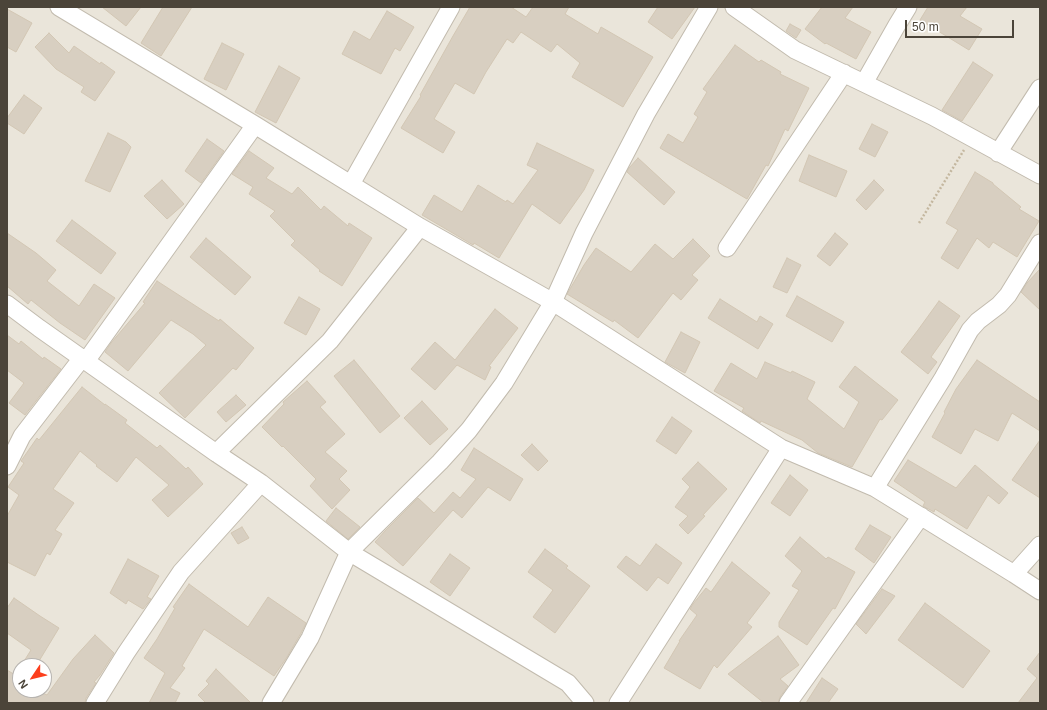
<!DOCTYPE html>
<style>
body{margin:0}
#map{position:relative;width:1047px;height:710px;overflow:hidden;background:#f6f3ec;font-family:Helvetica,sans-serif}
canvas{display:block}
.frame{position:absolute;inset:0;border:8px solid #4b4439;pointer-events:none}
.north{position:absolute;left:12px;top:658px;width:40px;height:40px;box-sizing:border-box;background:#fff;border:1px solid #b7b4b0;border-radius:50%;rotate:235deg;font-size:11px;font-weight:700;line-height:16px;text-align:center;color:#4b4439}
.north::after{content:'';display:block;margin:auto;width:14px;height:18px;background:#fc3f1d;clip-path:polygon(50% 0,100% 100%,50% 72%,0 100%)}
.scale{position:absolute;left:905px;top:20px;width:109px;height:18px;box-sizing:border-box;border:2px solid #4b4439;border-top:0;padding-left:5px;font-size:12px;line-height:14px;white-space:nowrap;color:#4b4439;-webkit-text-stroke:3px #fff;paint-order:stroke}
</style>
<div id="map">
<canvas width="1047" height="710"></canvas>
<div class="frame"></div>
<div class="north">N</div>
<div class="scale">50 m</div>
</div>
<script>
const ctx = document.querySelector('canvas').getContext('2d');
ctx.lineJoin = 'round';
function fillPath(path, color) { ctx.fillStyle = color; ctx.fill(path, 'evenodd'); }
const toPath = rows => new Path2D(rows.map(r => 'M' + r).join(''));
function trace(path, color, width, dash) { ctx.strokeStyle = color; ctx.lineWidth = width; ctx.lineCap = dash ? 'butt' : 'round'; ctx.setLineDash(dash || []); ctx.stroke(path); }
fillPath(toPath([
 [7,7,1040,7,1040,703,7,703],
 [20,666,44,666,44,690,20,690]
]), '#eae5da');
const building = toPath([
 [102,7,141,7,126,26,102,7],
 [163,7,192,7,161,56,141,43,163,7],
 [470,7,511,7,526,17,533,7,569,7,565,14,598,34,601,27,653,57,623,107,572,77,580,63,557,44,551,52,521,32,513,43,507,39,486,72,474,94,455,83,434,119,455,132,443,153,401,128,421,96,420,95,453,36,470,7],
 [658,7,695,7,672,39,648,22,658,7],
 [822,7,853,7,845,18,871,32,856,59,826,43,825,44,805,29,822,7],
 [928,7,967,7,960,16,982,29,969,50,920,20,928,7],
 [7,9,32,23,16,52,7,47,7,9],
 [387,11,414,27,400,51,395,48,381,74,342,54,354,31,370,40,387,11],
 [790,24,801,30,796,38,786,31,790,24],
 [49,33,69,53,74,46,100,64,101,62,115,72,95,101,81,92,84,87,56,69,35,47,49,33],
 [222,43,244,54,226,90,204,79,222,43],
 [735,45,759,62,761,60,781,72,780,74,809,88,788,131,785,129,768,166,766,165,747,199,660,148,668,134,683,143,698,117,694,114,707,92,703,89,735,45],
 [973,62,993,75,962,121,942,110,973,62],
 [279,66,300,78,276,123,255,112,279,66],
 [24,95,42,108,24,134,7,123,7,118,24,95],
 [872,124,888,132,875,157,859,149,872,124],
 [108,133,126,142,131,147,110,192,85,181,108,133],
 [207,139,224,151,201,183,185,171,207,139],
 [537,143,594,170,584,190,560,224,532,204,499,258,474,243,473,245,422,215,434,195,462,212,478,185,506,202,507,200,513,204,538,170,527,165,537,143],
 [249,151,274,168,266,178,292,194,298,187,321,210,324,206,348,226,349,223,372,238,342,286,319,271,320,270,291,245,295,241,270,216,275,211,249,194,253,187,232,174,249,151],
 [809,155,847,171,836,197,799,181,809,155],
 [638,158,675,192,664,205,627,172,629,168,638,158],
 [975,172,993,183,993,184,1021,207,1019,209,1039,221,1017,257,993,242,989,248,977,238,958,269,941,258,958,230,946,223,975,172],
 [162,180,184,204,167,219,144,196,162,180],
 [874,180,884,190,866,210,856,200,874,180],
 [72,220,116,253,101,274,56,241,72,220],
 [7,233,36,253,56,270,47,281,79,306,94,284,115,298,85,340,60,323,31,300,28,304,7,286,7,233],
 [835,233,848,244,830,266,817,256,835,233],
 [206,238,251,277,235,295,190,257,206,238],
 [693,239,710,256,692,275,698,280,681,300,673,293,638,338,614,320,613,322,567,294,584,265,596,248,631,272,655,244,673,259,693,239],
 [787,258,801,265,787,293,773,287,787,258],
 [1040,269,1040,310,1021,292,1027,283,1040,269],
 [157,281,219,321,220,319,254,348,236,370,233,368,185,418,159,393,206,345,193,334,171,320,128,371,105,352,111,343,145,303,143,302,157,281],
 [797,296,844,322,832,342,786,316,797,296],
 [299,297,320,309,306,335,284,323,299,297],
 [720,299,757,322,760,316,773,324,758,349,708,318,720,299],
 [939,301,960,316,931,357,937,362,928,374,901,352,918,330,939,301],
 [495,309,518,328,489,366,491,367,485,380,457,365,435,390,411,369,435,342,455,360,495,309],
 [681,332,700,342,685,373,665,362,681,332],
 [7,335,19,344,21,341,43,359,44,357,61,369,25,415,9,403,24,383,7,370,7,335],
 [354,360,400,416,380,433,334,376,354,360],
 [977,360,1040,402,1040,431,1012,413,998,441,975,429,961,454,932,437,945,413,944,412,956,389,977,360],
 [765,362,791,373,792,371,815,382,807,399,844,429,859,402,839,387,855,366,898,400,882,420,880,419,852,467,818,453,802,440,761,421,760,423,742,411,744,408,714,391,731,363,757,379,765,362],
 [307,381,326,402,320,407,345,434,325,452,347,471,339,479,350,490,332,509,310,486,316,479,283,446,282,447,262,427,284,404,283,402,307,381],
 [82,387,105,405,105,404,127,420,125,423,157,448,160,445,186,469,188,467,203,484,168,517,152,500,169,485,136,457,117,482,96,466,97,465,80,451,53,489,74,503,55,530,62,534,50,555,47,553,35,576,7,562,7,516,19,495,8,487,24,463,21,461,37,438,39,440,82,387],
 [236,395,246,405,226,422,217,412,236,395],
 [422,401,448,429,430,445,404,418,422,401],
 [672,417,692,431,676,454,656,441,672,417],
 [1040,440,1040,498,1012,480,1040,440],
 [532,444,548,461,538,471,521,455,532,444],
 [474,448,523,479,510,501,488,487,462,518,453,510,403,566,375,542,385,531,418,498,434,513,453,492,460,498,476,479,461,470,474,448],
 [908,460,956,488,975,465,1008,493,999,504,988,495,967,529,935,509,934,512,923,506,925,502,894,481,908,460],
 [698,462,727,489,703,515,705,516,688,534,679,525,688,516,675,507,690,487,682,479,698,462],
 [790,475,808,490,790,516,771,503,790,475],
 [336,508,360,527,348,539,326,521,336,508],
 [870,525,891,537,874,563,855,549,870,525],
 [242,527,249,538,238,544,231,533,242,527],
 [800,537,826,559,828,557,855,572,835,609,833,608,807,645,779,627,779,622,799,590,792,586,802,571,785,556,800,537],
 [656,544,682,563,668,584,658,577,647,591,617,567,626,556,640,566,656,544],
 [545,549,568,566,566,568,590,586,555,633,533,617,553,590,528,572,545,549],
 [450,554,470,568,450,596,430,582,450,554],
 [128,559,159,576,147,597,151,599,143,609,128,600,126,604,110,593,128,559],
 [732,562,770,593,747,623,752,627,717,668,714,665,700,689,664,668,680,641,679,641,697,615,690,609,693,604,706,588,711,592,732,562],
 [189,584,248,627,268,597,306,623,301,633,287,657,274,676,204,629,182,666,185,668,170,688,180,693,175,703,149,703,165,673,144,658,157,639,175,608,173,607,189,584],
 [882,589,895,596,866,634,856,624,882,589],
 [14,598,40,616,59,628,36,666,21,666,31,650,7,633,7,608,14,598],
 [925,603,990,651,963,688,898,640,925,603],
 [95,635,114,653,100,675,94,682,96,683,86,698,85,703,7,703,7,670,20,678,20,690,36,690,47,695,73,659,95,635],
 [778,636,799,665,780,679,788,686,780,697,778,703,764,703,728,674,778,636],
 [1040,652,1040,703,1018,703,1037,678,1027,669,1040,652],
 [216,669,251,703,206,703,198,695,209,684,206,681,216,669],
 [822,678,838,689,828,703,806,703,822,678]
]);
fillPath(building, '#d8cfc1');
trace(building, '#d3c7b4', 1);
const minor = toPath([
 [59,7,255,125,420,227,553,302,781,448,875,488,1014,574,1040,591],
 [734,7,795,50,932,116,1040,175],
 [864,83,897,25,908,7],
 [998,153,1040,88],
 [351,184,451,7],
 [727,248,844,73],
 [7,304,39,328,216,453,261,483,349,552,568,683,585,703],
 [86,361,255,125],
 [216,453,330,341,420,227],
 [7,466,22,436,82,358],
 [875,488,943,378,970,330,978,321,999,305,1008,295,1040,243],
 [1014,574,1040,545],
 [95,703,126,653,181,572,261,483],
 [271,703,310,638,349,552,440,462,469,430,504,383,553,302,584,233,646,114,709,7],
 [618,703,781,448],
 [788,703,921,516]
]);
trace(minor, '#c2bbae', 19);
trace(toPath([
 [919,223,964,150]
]), '#c4b79f', 2.5, [2, 2]);
trace(minor, '#fff', 17);
</script>
